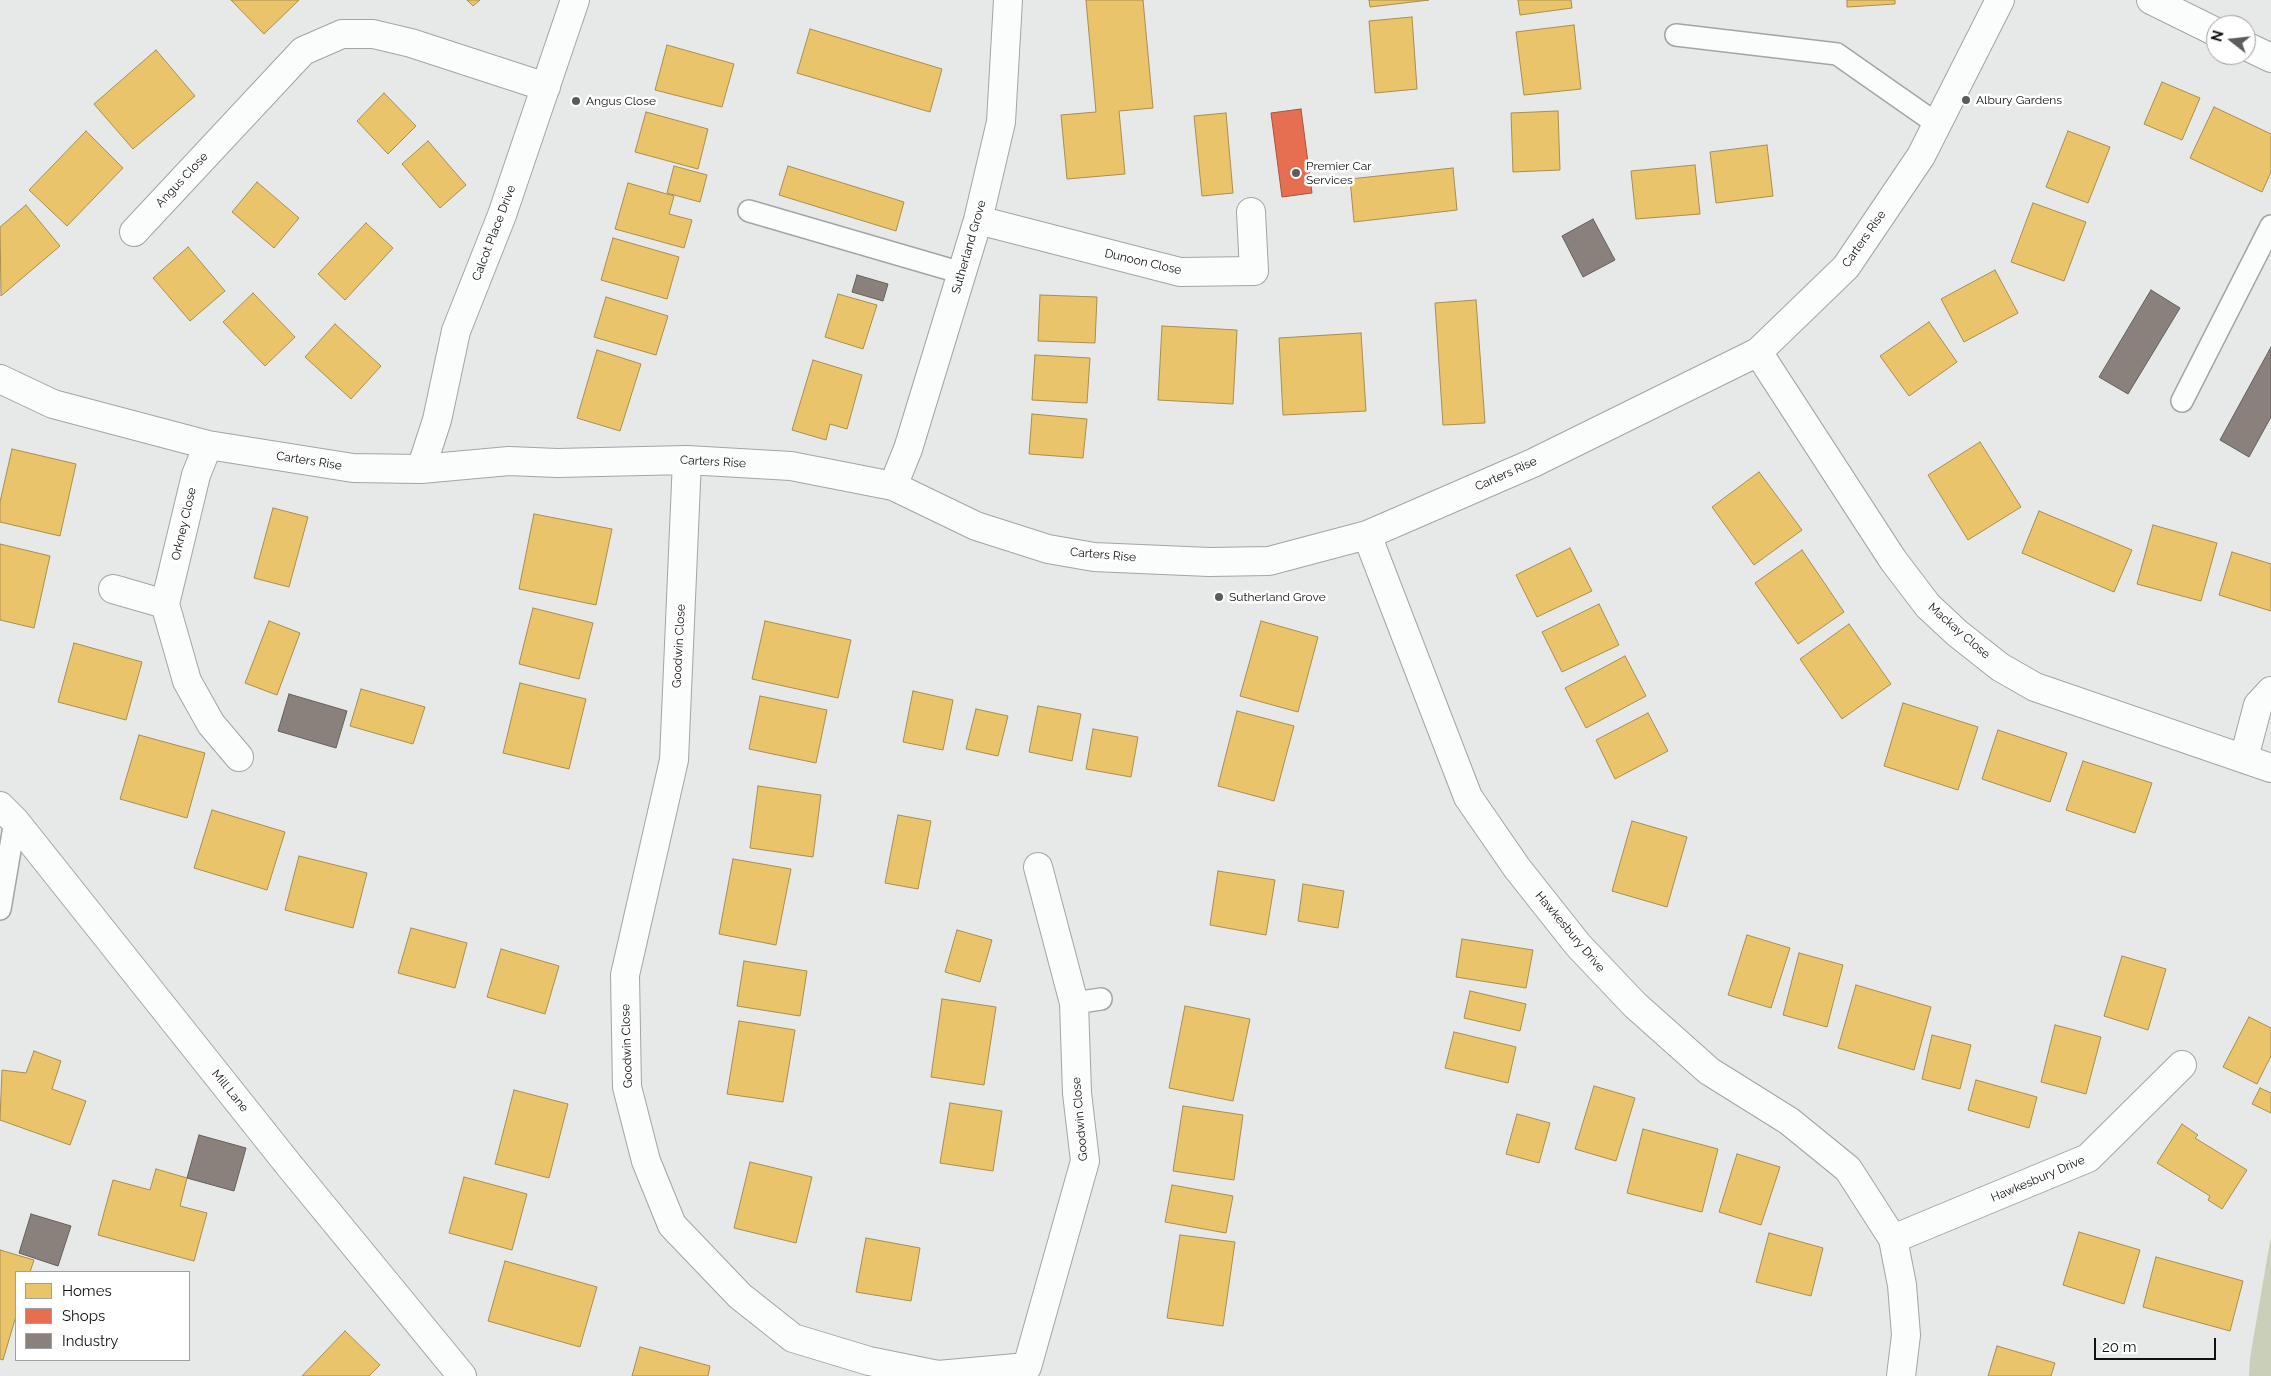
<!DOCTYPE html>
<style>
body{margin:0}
#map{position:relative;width:2271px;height:1376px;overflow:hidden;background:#e7e8e8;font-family:Raleway,sans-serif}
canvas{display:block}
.legend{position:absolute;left:15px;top:1271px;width:175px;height:90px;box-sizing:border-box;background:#fff;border:1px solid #9fa0a0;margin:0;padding:6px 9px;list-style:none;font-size:15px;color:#101111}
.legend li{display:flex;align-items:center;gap:10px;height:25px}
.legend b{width:25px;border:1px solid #9fa0a0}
.north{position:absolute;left:2206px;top:15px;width:50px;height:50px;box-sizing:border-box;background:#fff;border:1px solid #9fa0a0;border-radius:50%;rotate:286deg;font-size:14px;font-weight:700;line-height:20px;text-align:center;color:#101111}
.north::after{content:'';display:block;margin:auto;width:18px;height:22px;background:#5b5c5c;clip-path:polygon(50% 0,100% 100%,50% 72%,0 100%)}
.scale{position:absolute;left:2094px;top:1338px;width:122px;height:22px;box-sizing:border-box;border:2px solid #101111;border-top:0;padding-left:6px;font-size:15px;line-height:18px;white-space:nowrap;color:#101111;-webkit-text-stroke:4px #fff;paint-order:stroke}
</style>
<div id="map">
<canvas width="2271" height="1376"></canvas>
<ul class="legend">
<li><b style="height:14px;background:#e9c46a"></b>Homes</li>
<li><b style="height:14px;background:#e76f51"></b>Shops</li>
<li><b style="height:14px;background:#8a817c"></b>Industry</li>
</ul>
<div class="north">N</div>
<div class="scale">20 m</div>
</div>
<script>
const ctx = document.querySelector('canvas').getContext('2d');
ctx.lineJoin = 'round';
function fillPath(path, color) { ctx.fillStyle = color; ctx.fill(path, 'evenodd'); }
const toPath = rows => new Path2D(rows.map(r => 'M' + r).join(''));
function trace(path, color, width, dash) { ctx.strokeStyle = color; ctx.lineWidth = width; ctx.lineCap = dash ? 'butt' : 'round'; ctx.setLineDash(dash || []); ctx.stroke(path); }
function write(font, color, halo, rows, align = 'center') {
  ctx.font = font + ' Raleway,sans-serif'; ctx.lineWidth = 5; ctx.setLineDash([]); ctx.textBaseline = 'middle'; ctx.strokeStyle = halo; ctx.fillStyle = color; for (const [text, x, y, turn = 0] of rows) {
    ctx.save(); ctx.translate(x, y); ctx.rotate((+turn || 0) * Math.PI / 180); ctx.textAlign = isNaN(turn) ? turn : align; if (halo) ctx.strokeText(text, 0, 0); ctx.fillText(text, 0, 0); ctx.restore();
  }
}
fillPath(toPath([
 [2271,1236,2271,1376,2249,1376,2250,1358]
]), '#cacfba');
const homes = toPath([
 [231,0,299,0,264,34,231,0],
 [467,0,480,0,473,6,467,0],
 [1086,0,1143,0,1153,108,1119,111,1125,174,1067,179,1061,115,1096,112,1086,0],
 [1369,0,1429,0,1370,7,1369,0],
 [1518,0,1571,0,1572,8,1520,15,1518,0],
 [1847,0,1895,0,1895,4,1847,7,1847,0],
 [1412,17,1417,89,1375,93,1369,21,1412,17],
 [1574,25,1581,89,1524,95,1516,32,1574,25],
 [810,29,942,69,930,112,797,73,810,29],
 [667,45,734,64,722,107,655,90,667,45],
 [156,50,195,96,133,149,94,104,156,50],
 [2162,82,2200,98,2182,140,2144,124,2162,82],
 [384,93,416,126,388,154,357,121,384,93],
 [2214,107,2271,134,2271,172,2262,192,2190,158,2214,107],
 [1558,111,1560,170,1513,172,1511,113,1558,111],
 [646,112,708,129,698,169,635,152,646,112],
 [1226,113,1233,193,1202,196,1194,116,1226,113],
 [86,131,123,168,67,226,29,190,86,131],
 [2068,131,2110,147,2088,203,2046,187,2068,131],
 [428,141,466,185,440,208,402,164,428,141],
 [1767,145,1773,196,1716,203,1710,152,1767,145],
 [1695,165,1700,214,1636,219,1631,171,1695,165],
 [674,166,707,175,700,202,667,193,674,166],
 [788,166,904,202,896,231,779,195,788,166],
 [1453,168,1457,210,1354,222,1350,179,1453,168],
 [257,182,299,218,274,248,232,212,257,182],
 [628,183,674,196,669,214,692,220,684,248,615,229,628,183],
 [2033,203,2086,222,2064,281,2011,262,2033,203],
 [26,205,60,246,1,296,0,227,26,205],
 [366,223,393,248,345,300,318,274,366,223],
 [613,238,679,257,667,299,601,280,613,238],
 [188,247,225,291,190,321,153,278,188,247],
 [1995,270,2018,313,1964,342,1941,299,1995,270],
 [253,293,295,337,265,366,223,322,253,293],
 [838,294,877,305,863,349,825,337,838,294],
 [1040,295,1097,297,1095,343,1038,341,1040,295],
 [606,297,668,316,656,355,594,337,606,297],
 [1476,300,1485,423,1443,425,1435,303,1476,300],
 [1929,322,1957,362,1909,396,1880,356,1929,322],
 [335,324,381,366,351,399,305,357,335,324],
 [1162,326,1237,330,1233,404,1158,400,1162,326],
 [1361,333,1366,411,1283,415,1279,338,1361,333],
 [597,350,641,364,620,431,577,418,597,350],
 [1035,355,1090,358,1087,403,1032,400,1035,355],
 [813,360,862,375,847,429,830,424,826,440,792,430,813,360],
 [1032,414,1087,419,1083,458,1029,454,1032,414],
 [1980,442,2021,507,1968,540,1928,475,1980,442],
 [12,449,76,464,60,536,0,522,0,502,12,449],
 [1759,472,1802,530,1754,565,1712,507,1759,472],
 [273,508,308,517,289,587,254,578,273,508],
 [2039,511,2132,550,2114,592,2022,553,2039,511],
 [534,514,612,529,596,605,519,589,534,514],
 [2153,525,2217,543,2201,601,2137,584,2153,525],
 [0,544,50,556,34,628,0,620,0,544],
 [1570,548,1592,591,1537,617,1516,575,1570,548],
 [1802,550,1844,612,1798,644,1755,583,1802,550],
 [2232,552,2271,564,2271,611,2219,595,2232,552],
 [1599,604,1619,645,1562,672,1542,632,1599,604],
 [533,608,593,623,579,679,519,664,533,608],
 [269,621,300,633,277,695,245,683,269,621],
 [765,621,851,640,838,698,752,679,765,621],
 [1261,621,1318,637,1298,712,1240,696,1261,621],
 [1849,624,1891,684,1842,719,1800,659,1849,624],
 [74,643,142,662,126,720,58,702,74,643],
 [1625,656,1646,696,1586,728,1565,688,1625,656],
 [520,683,586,699,569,769,503,753,520,683],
 [361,689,425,707,413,744,350,726,361,689],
 [913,691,953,700,943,750,903,742,913,691],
 [760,696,827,710,816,763,749,749,760,696],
 [1903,703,1978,727,1958,790,1884,766,1903,703],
 [1038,706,1081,714,1072,761,1029,752,1038,706],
 [976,709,1008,716,998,756,966,749,976,709],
 [1237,711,1294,726,1274,801,1218,786,1237,711],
 [1648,713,1668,751,1615,779,1596,740,1648,713],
 [1093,729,1138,737,1131,777,1086,769,1093,729],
 [1998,730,2067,753,2050,802,1982,779,1998,730],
 [139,735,205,753,187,818,120,799,139,735],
 [2083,761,2152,783,2135,833,2066,810,2083,761],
 [758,786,821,795,813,857,750,848,758,786],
 [212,810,285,832,267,890,194,868,212,810],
 [898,815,931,821,918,889,885,883,898,815],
 [1632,821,1687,837,1667,907,1612,891,1632,821],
 [299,856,367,873,353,928,285,910,299,856],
 [733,859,791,869,776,945,719,934,733,859],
 [1218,871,1275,880,1266,935,1210,925,1218,871],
 [1303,884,1344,891,1338,928,1298,921,1303,884],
 [411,928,467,943,455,988,398,973,411,928],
 [957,930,992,940,980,982,945,972,957,930],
 [1747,935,1790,948,1771,1008,1728,995,1747,935],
 [1462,939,1533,950,1526,988,1456,977,1462,939],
 [501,949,559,966,545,1014,487,997,501,949],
 [1799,953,1843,965,1827,1027,1783,1015,1799,953],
 [2122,956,2166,969,2148,1030,2104,1016,2122,956],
 [744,961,807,971,800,1016,737,1006,744,961],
 [1856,985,1931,1007,1914,1070,1838,1048,1856,985],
 [1470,991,1526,1004,1520,1031,1464,1018,1470,991],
 [942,999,996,1007,984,1085,931,1077,942,999],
 [1185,1006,1250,1019,1233,1101,1169,1088,1185,1006],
 [2249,1017,2271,1028,2271,1056,2257,1084,2223,1067,2249,1017],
 [739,1021,795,1030,783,1102,727,1094,739,1021],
 [2055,1025,2101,1037,2086,1094,2041,1082,2055,1025],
 [1454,1032,1516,1047,1508,1083,1445,1068,1454,1032],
 [1932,1035,1971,1045,1960,1089,1922,1079,1932,1035],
 [34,1051,61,1061,52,1089,86,1101,70,1145,0,1120,2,1070,26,1073,34,1051],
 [1976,1080,2037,1097,2029,1128,1968,1110,1976,1080],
 [1594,1086,1635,1098,1616,1161,1575,1149,1594,1086],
 [2260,1088,2271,1093,2271,1113,2252,1104,2260,1088],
 [514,1090,568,1104,549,1178,495,1164,514,1090],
 [950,1103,1002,1111,993,1171,940,1163,950,1103],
 [1183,1106,1243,1115,1234,1180,1173,1171,1183,1106],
 [1517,1114,1550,1123,1539,1163,1506,1154,1517,1114],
 [2182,1124,2198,1135,2195,1138,2247,1170,2222,1209,2208,1200,2210,1196,2157,1163,2182,1124],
 [1643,1129,1718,1149,1702,1212,1627,1193,1643,1129],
 [1737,1154,1780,1167,1761,1225,1719,1212,1737,1154],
 [750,1162,812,1177,796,1243,734,1228,750,1162],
 [156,1169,187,1178,180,1206,207,1213,194,1261,98,1235,113,1180,150,1190,156,1169],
 [464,1177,527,1194,512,1250,449,1233,464,1177],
 [1172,1185,1233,1196,1226,1233,1165,1222,1172,1185],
 [2079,1232,2140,1250,2124,1304,2063,1285,2079,1232],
 [1769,1233,1823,1248,1811,1296,1756,1282,1769,1233],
 [1180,1235,1235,1242,1223,1326,1167,1318,1180,1235],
 [866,1238,920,1248,911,1301,856,1292,866,1238],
 [0,1250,34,1260,30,1272,16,1272,16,1316,3,1360,0,1359,0,1250],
 [2156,1257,2243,1281,2230,1331,2143,1307,2156,1257],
 [505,1261,597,1287,580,1347,488,1321,505,1261],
 [345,1331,380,1365,369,1376,302,1376,345,1331],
 [1997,1346,2055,1363,2051,1376,1988,1376,1997,1346],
 [640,1347,710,1366,708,1376,632,1376,640,1347]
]);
fillPath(homes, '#e9c46a');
trace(homes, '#a88e4f', 1);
const shops = toPath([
 [1301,109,1312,193,1282,197,1271,113,1301,109]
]);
fillPath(shops, '#e76f51');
trace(shops, '#a6533e', 1);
const industry = toPath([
 [1593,219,1615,260,1583,277,1562,236,1593,219],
 [857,275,888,284,883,301,852,292,857,275],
 [2151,290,2180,308,2128,394,2099,377,2151,290],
 [2271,347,2271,417,2249,457,2220,440,2271,347],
 [289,694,347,711,336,748,278,731,289,694],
 [199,1135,246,1148,234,1191,187,1178,199,1135],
 [31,1214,71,1226,58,1266,19,1253,31,1214]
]);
fillPath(industry, '#8a817c');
trace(industry, '#655f5c', 1);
const lane = toPath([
 [1676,35,1837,54,1937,124],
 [749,211,962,273],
 [2182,401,2271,226],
 [0,909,15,821],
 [1074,1003,1101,999]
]);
const street = toPath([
 [2151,0,2216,32],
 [2246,46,2271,58],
 [978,220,1180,272,1254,271,1251,212],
 [134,232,303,51,342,34,373,34,411,43,546,87],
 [1758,352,1893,560,1928,606,1957,633,2000,667,2035,687,2271,768],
 [0,379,53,404,208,445,353,468,421,469,509,461,557,463,687,460,791,466,893,486,976,526,1048,549,1094,557,1209,562,1269,561,1367,535,1533,463,1758,352,1846,267,1921,156,2000,0],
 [208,445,196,475,165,604,187,681,211,724,239,757],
 [687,460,674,760,625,975,627,1087,646,1161,672,1225,740,1296,793,1338,869,1361,938,1375,1027,1367,1085,1161,1077,1093,1074,1003,1038,867],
 [421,469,437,420,456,331,502,215,575,0],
 [893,486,908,449,978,220,1001,122,1008,0],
 [1367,535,1468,797,1517,868,1578,945,1635,1005,1709,1071,1789,1121,1848,1169,1893,1239,1902,1285,1906,1335,1901,1376],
 [113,589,165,604],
 [2244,758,2258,705,2271,691],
 [0,806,15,821,288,1164,462,1376],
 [1893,1239,2088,1158,2182,1065]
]);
trace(lane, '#a3a4a4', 24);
trace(street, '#a3a4a4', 30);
trace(lane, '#fbfcfc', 21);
trace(street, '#fbfcfc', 28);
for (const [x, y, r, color] of [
 [1966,100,5,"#5b5c5c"],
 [576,101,5,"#5b5c5c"],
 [1296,173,5,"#5b5c5c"],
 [1219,597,5,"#5b5c5c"]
]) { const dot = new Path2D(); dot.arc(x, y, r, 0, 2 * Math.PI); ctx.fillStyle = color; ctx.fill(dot); trace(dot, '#fff', 2); }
write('12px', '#101111', '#fff', [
 ["Albury Gardens",1976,100],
 ["Angus Close",586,101],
 ["Premier Car",1306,166],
 ["Services",1306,180],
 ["Sutherland Grove",1229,597]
], 'left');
write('12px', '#101111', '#fff', [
 ["Angus Close",182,180,-47],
 ["Calcot Place Drive",494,233,-69],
 ["Carters Rise",1864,239,-55],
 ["Sutherland Grove",969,247,-74],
 ["Dunoon Close",1143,262,13],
 ["Carters Rise",309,461,9],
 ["Carters Rise",713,462,3],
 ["Carters Rise",1506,474,-24],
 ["Orkney Close",184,524,-77],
 ["Carters Rise",1103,555,5],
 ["Mackay Close",1959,631,41],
 ["Goodwin Close",679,646,-87],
 ["Hawkesbury Drive",1570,932,50],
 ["Goodwin Close",627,1046,-92],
 ["Mill Lane",230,1091,51],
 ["Goodwin Close",1080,1119,-95],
 ["Hawkesbury Drive",2038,1179,-23]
]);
</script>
